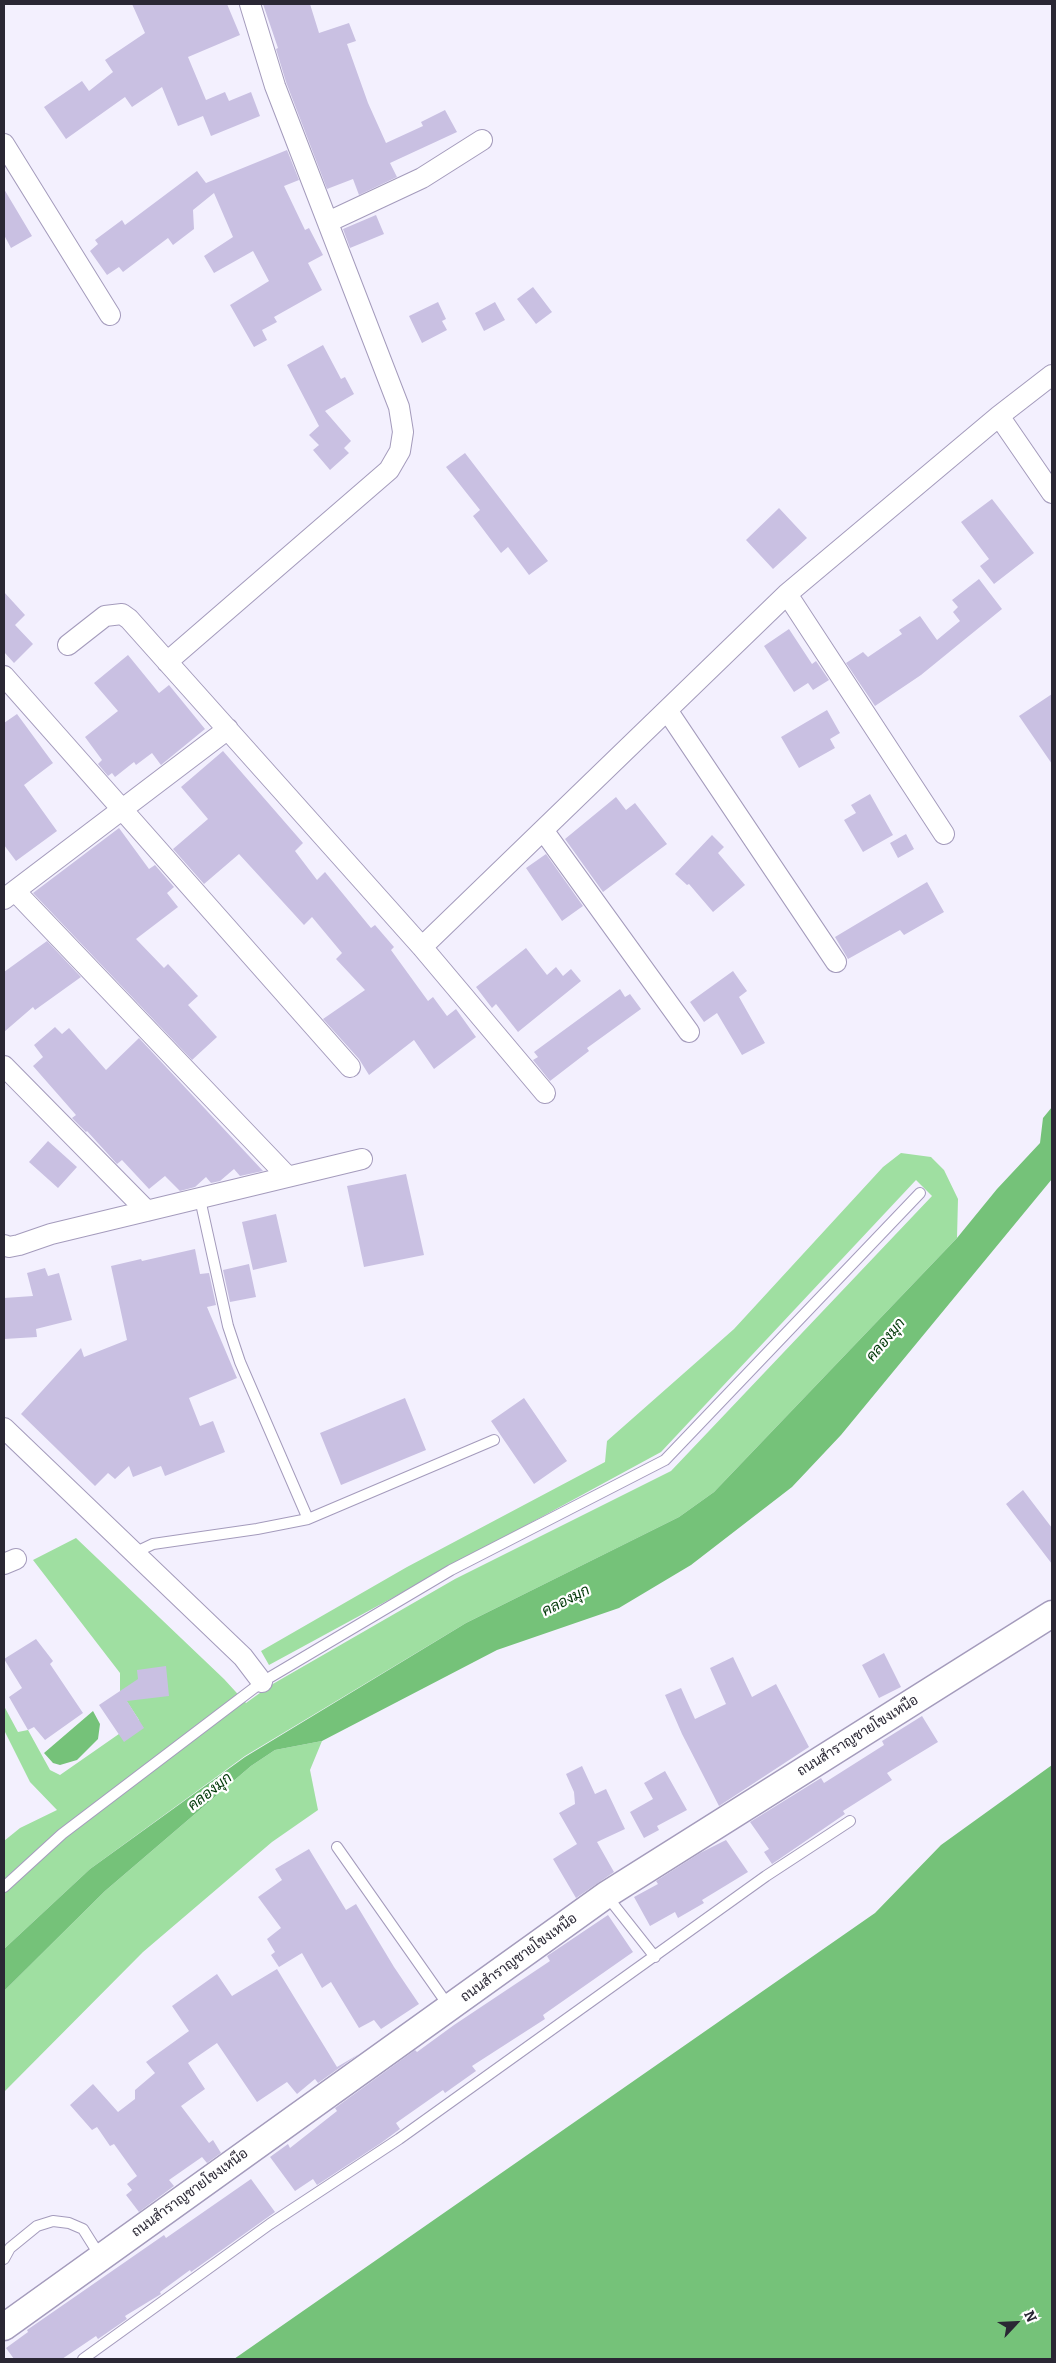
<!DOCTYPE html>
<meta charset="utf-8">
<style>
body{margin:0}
#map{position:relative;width:1056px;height:2363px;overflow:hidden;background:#f3f0fe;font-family:Bitter,serif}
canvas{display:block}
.frame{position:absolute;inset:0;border:5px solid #2a2734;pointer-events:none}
.north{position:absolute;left:991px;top:2298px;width:50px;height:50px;-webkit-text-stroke:4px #fff;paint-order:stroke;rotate:65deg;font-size:14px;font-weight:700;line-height:20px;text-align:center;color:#2a2734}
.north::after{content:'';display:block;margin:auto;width:18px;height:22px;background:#2a2734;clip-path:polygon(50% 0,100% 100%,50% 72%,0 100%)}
</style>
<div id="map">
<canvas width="1056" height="2363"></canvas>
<div class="frame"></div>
<div class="north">N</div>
</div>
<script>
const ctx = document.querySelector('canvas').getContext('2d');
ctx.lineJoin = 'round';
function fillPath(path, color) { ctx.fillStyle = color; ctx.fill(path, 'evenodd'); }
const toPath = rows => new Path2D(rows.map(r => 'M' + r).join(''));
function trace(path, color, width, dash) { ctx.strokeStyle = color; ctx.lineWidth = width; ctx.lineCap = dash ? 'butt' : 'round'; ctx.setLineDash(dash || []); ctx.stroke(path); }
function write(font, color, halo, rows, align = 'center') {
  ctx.font = font + ' Bitter,Sarabun,serif'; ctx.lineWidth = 4.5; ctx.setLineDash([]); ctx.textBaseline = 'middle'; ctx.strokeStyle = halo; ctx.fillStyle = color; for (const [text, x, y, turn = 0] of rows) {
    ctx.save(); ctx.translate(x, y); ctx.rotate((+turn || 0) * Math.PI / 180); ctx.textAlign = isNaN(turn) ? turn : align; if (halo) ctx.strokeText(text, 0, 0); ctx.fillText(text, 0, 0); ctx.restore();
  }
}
fillPath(toPath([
 [901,1153,931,1157,944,1170,958,1199,957,1238,714,1492,679,1517,466,1623,245,1756,90,1869,4,1949,4,1841,20,1828,57,1810,30,1782,4,1730,4,1706,18,1732,28,1730,50,1770,60,1775,139,1720,120,1691,120,1673,33,1560,76,1538,224,1679,246,1703,271,1685,455,1579,671,1471,932,1196,916,1180,661,1452,269,1665,261,1651,407,1567,605,1462,607,1441,734,1329,883,1167],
 [322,1741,310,1770,318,1810,272,1842,143,1952,4,2092,4,1991,105,1891,251,1766,275,1750]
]), '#9fdfa1');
fillPath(toPath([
 [1052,1107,1052,1179,841,1435,792,1487,691,1565,619,1608,497,1650,322,1741,275,1750,251,1766,105,1891,4,1991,4,1949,90,1869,245,1757,466,1623,679,1517,714,1492,957,1238,997,1189,1040,1143,1043,1118],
 [93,1711,100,1724,98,1739,77,1760,60,1765,53,1763,44,1753],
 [1052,1765,1052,2359,234,2359,875,1913,941,1845]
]), '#75c279');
fillPath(toPath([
 [132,4,227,4,240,35,188,57,206,100,225,92,229,101,251,92,260,116,211,136,203,116,178,126,162,87,132,107,125,97,66,139,44,107,82,81,89,91,113,72,105,60,145,33],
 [263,4,310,4,319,33,349,23,356,41,347,44,368,103,386,143,423,126,421,122,445,110,457,132,390,163,397,177,359,195,353,179,327,189,286,82,276,49,278,48],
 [287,150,299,180,284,186,305,230,309,228,323,255,308,263,322,290,274,317,277,322,262,330,267,340,254,347,230,305,269,281,253,251,214,273,204,256,233,237,214,193,193,210,194,229,173,245,168,238,123,272,119,267,107,275,90,251,98,244,95,240,122,220,125,225,197,171,206,183],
 [4,189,32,236,11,248,4,235],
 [376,215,384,234,350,248,343,229],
 [533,287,552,312,536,324,517,299],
 [438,302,446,319,442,321,447,330,422,343,409,316],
 [495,302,505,320,484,331,475,313],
 [323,345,341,379,345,377,354,394,325,411,351,441,344,448,349,453,330,470,313,450,319,445,309,435,319,426,287,365],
 [465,453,548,561,529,575,508,547,501,553,473,516,480,510,446,467],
 [992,499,1034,553,994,584,980,566,989,559,961,522],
 [779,508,807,538,773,569,746,540],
 [979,579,1002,609,921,675,875,706,846,663,863,652,868,657,902,634,899,630,920,616,937,640,960,621,953,612,958,607,952,600],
 [4,592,25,615,15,625,33,644,14,663,4,652],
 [789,629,812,664,816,661,829,680,813,690,808,683,794,692,764,646],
 [128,655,159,693,169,685,205,729,161,765,152,753,136,765,134,762,115,777,112,773,108,776,98,764,102,760,85,737,118,711,94,683],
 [1052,694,1052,764,1019,716],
 [827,710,840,733,830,739,835,748,799,768,781,737],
 [17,714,53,763,24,785,57,831,16,861,4,845,4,723],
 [223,751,303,843,295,851,317,880,325,872,371,928,375,925,394,947,391,950,428,1001,433,997,447,1016,456,1009,476,1037,434,1069,414,1040,369,1075,359,1059,323,1019,365,990,336,959,342,953,312,917,304,925,239,854,204,884,173,849,208,819,181,787],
 [870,794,893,835,863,852,844,820,856,813,851,805],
 [616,797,626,810,635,803,667,844,603,892,565,839],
 [119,828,149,869,155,865,174,887,167,893,178,907,136,939,164,968,168,964,198,996,188,1005,217,1037,192,1060,33,893],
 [906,834,914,849,898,858,890,843],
 [712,835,724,847,718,853,745,885,713,912,689,884,687,885,675,874],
 [546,854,583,906,562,921,526,868],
 [927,882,944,912,904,935,900,930,848,959,835,937],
 [47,941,81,977,35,1010,33,1007,4,1032,4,972],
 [526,948,547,975,556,967,563,976,571,969,581,981,518,1032,496,1004,492,1008,476,987],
 [733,971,747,991,739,997,765,1043,742,1055,717,1013,704,1022,690,1002],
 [620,989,625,997,630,994,641,1009,587,1048,589,1051,550,1081,533,1060,538,1057,534,1052],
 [55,1027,62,1034,69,1028,106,1070,139,1038,263,1171,240,1176,234,1169,220,1181,211,1183,206,1177,195,1187,180,1191,165,1176,149,1189,122,1160,117,1164,87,1131,86,1132,72,1118,76,1115,33,1066,43,1057,34,1045],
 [48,1141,77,1167,58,1188,29,1162],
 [406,1174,424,1255,364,1267,347,1186],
 [276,1214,287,1262,253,1270,242,1222],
 [195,1249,200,1274,209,1273,216,1305,207,1307,237,1378,189,1398,200,1426,213,1421,225,1452,165,1476,161,1466,133,1477,129,1466,115,1479,108,1473,95,1486,21,1414,81,1348,84,1357,127,1340,111,1266,141,1259,142,1261],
 [249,1264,256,1297,230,1302,223,1270],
 [45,1268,48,1276,59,1273,72,1320,36,1329,37,1337,4,1339,4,1298,33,1296,27,1273],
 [405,1398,426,1450,341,1485,320,1433],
 [524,1398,567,1461,534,1484,491,1421],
 [1023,1490,1052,1528,1052,1564,1006,1504],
 [36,1639,53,1661,50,1664,83,1713,45,1740,34,1727,28,1730,9,1697,22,1688,4,1659],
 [884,1653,901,1687,879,1698,862,1665],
 [733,1657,752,1697,776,1684,809,1747,719,1806,682,1734,665,1695,681,1688,695,1719,726,1704,710,1668],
 [166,1666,169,1696,127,1701,144,1728,124,1742,99,1705,138,1679,137,1670],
 [922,1716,938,1742,887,1773,892,1780,843,1811,845,1814,772,1864,764,1852,769,1849,750,1822,821,1778,824,1783,884,1745,882,1741],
 [582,1766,595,1794,606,1789,625,1829,597,1842,614,1872,576,1898,553,1859,577,1844,559,1813,575,1804,574,1792,566,1774],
 [665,1771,687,1810,657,1826,659,1830,644,1838,630,1812,653,1799,644,1783],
 [726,1840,748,1872,702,1900,704,1903,678,1918,675,1912,650,1926,634,1897,658,1884,656,1881,700,1853],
 [309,1849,346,1910,356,1904,394,1967,419,2004,381,2029,374,2020,359,2028,331,1982,322,1988,302,1953,279,1967,271,1955,275,1952,267,1939,281,1928,258,1897,282,1880,275,1869],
 [608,1915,633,1952,543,2015,545,2019,472,2066,476,2071,445,2093,443,2090,396,2123,400,2129,381,2143,317,2185,313,2179,295,2191,270,2157,288,2144,290,2148,337,2111,335,2108,415,2050,417,2052,454,2025,550,1961,547,1956],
 [277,1969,337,2067,359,2054,318,2083,315,2079,297,2094,287,2082,257,2102,217,2043,188,2063,205,2089,181,2106,209,2143,213,2140,221,2153,207,2163,202,2157,169,2180,174,2186,139,2212,126,2195,132,2190,127,2184,137,2176,114,2144,110,2146,97,2127,92,2130,70,2105,93,2084,118,2112,135,2099,135,2090,155,2073,146,2062,189,2031,172,2006,217,1974,232,1996],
 [251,2179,275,2212,191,2272,190,2270,160,2292,161,2294,125,2316,127,2319,98,2339,96,2336,62,2359,14,2359,6,2348,28,2332,27,2330,164,2235,166,2238]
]), '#c9c0e2');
const service = toPath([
 [200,1199,228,1326,240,1362,308,1519],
 [134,1553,153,1544,257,1529,308,1519,494,1440],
 [337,1847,450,2008],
 [4,1887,62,1834,262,1682,451,1570,665,1460,920,1193],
 [606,1895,655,1957],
 [4,2259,10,2248,37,2226,53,2221,69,2223,83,2229,100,2256],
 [83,2359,270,2224,399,2139,766,1876,850,1821]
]);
const minor = toPath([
 [4,144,110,315],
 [328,222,422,178,482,140],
 [999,416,1052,493],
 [787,594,944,834],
 [68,645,105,616,122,614,129,619,422,947,545,1093],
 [167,662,389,470,400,451,403,432,399,407,275,86,250,4],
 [4,676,350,1067],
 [667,710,836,962],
 [543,830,689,1032],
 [15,891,288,1177],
 [4,899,228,729],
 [422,947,787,594,999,416,1052,375],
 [4,1066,147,1211],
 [4,1245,9,1247,19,1245,51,1234,362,1159],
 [4,1428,243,1657,262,1682],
 [4,1564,16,1559]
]);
const tertiary = toPath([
 [4,2327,606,1895,1052,1614]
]);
trace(service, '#a49bbc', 12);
trace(minor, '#a49bbc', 22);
trace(tertiary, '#a49bbc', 29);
trace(service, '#fff', 10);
trace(minor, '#fff', 20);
trace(tertiary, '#fff', 26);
write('14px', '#2a2734', '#fff', [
 ["ถนนสำราญชายโขงเหนือ",858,1736,-32],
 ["ถนนสำราญชายโขงเหนือ",519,1958,-36],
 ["ถนนสำราญชายโขงเหนือ",190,2193,-36]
]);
write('italic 15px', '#003807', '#fff', [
 ["คลองมุก",886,1340,-50],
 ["คลองมุก",566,1601,-27],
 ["คลองมุก",210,1792,-38]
]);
</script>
